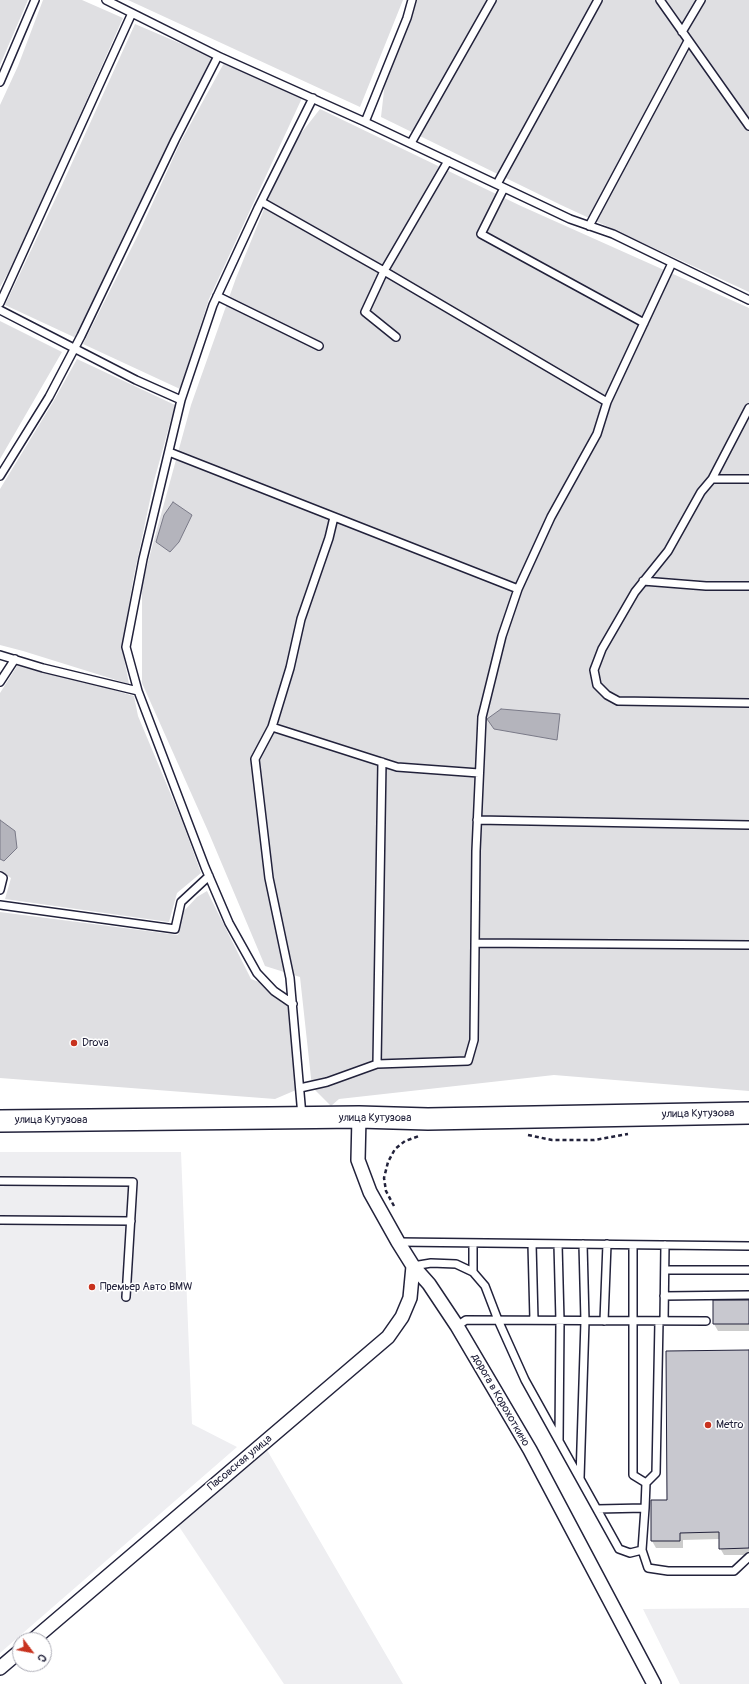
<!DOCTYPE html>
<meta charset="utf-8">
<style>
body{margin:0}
#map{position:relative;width:749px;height:1684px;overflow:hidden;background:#fff;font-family:Pangolin,sans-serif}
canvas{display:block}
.north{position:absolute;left:12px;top:1632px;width:40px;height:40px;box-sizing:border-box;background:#fff;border:1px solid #a7a7b1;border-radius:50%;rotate:122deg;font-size:11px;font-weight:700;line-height:16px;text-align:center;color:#22223b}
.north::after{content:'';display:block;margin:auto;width:14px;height:18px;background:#c8321e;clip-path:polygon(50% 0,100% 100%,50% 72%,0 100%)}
</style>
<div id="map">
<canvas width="749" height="1684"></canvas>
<div class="north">С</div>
</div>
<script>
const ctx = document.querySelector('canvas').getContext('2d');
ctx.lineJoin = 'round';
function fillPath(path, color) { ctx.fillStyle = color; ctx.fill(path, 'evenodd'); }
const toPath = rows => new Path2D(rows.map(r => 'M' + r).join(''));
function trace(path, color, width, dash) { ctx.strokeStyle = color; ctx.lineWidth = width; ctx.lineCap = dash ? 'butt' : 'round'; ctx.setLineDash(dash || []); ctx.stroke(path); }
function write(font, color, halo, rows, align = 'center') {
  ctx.font = font + ' Pangolin,sans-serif'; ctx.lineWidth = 3; ctx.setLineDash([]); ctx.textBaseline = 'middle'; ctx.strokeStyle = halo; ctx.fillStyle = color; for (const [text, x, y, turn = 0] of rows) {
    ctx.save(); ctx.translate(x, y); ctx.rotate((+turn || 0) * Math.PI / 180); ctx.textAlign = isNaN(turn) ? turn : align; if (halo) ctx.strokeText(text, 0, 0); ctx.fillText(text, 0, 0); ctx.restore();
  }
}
fillPath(toPath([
 [0,1152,181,1152,192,1424,237,1447,0,1653],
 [267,1450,403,1684,284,1684,178,1525],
 [749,1608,749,1684,680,1684,643,1609]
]), '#eeeef1');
fillPath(toPath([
 [0,0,28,0,0,65],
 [43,0,82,0,123,18,16,259,0,287,0,105,18,66],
 [128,0,403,0,360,107],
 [417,0,749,0,749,292,561,205,381,117,385,82],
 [135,24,212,57,125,232,76,338,5,305,62,185],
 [224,63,302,98,209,299,180,389,83,344,138,235,180,143],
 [320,109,521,206,749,308,749,1091,554,1075,339,1099,331,1106,312,1087,300,977,265,966,208,831,142,683,142,584,191,405,236,278,288,150],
 [0,321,62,352,0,459],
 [77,359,175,405,154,481,133,580,122,648,129,684,23,651,0,645,0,489,53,402],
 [19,663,134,696,138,716,182,821,201,873,177,893,169,922,5,899,11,878,0,871,0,693],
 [207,891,251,979,286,992,296,1090,275,1099,0,1078,0,912,178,935,183,912,197,897]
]), '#dfdfe2');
const water = toPath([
 [173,502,192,515,179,542,170,552,156,542,164,515,173,502],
 [501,709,560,714,557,740,494,729,487,719,501,709],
 [0,820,15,831,17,848,4,861,0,859,0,820]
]);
fillPath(water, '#b4b4bc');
trace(water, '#7a7a88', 1);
fillPath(toPath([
 [714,1301,749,1301,749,1331,718,1331,714,1324],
 [749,1351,749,1555,724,1555,720,1548,720,1539,683,1540,683,1548,656,1548,652,1541,652,1501,668,1501]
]), '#0003');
const building = toPath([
 [713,1300,749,1300,749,1324,713,1324,713,1300],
 [749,1350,749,1548,719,1549,719,1532,680,1533,680,1541,651,1541,651,1500,667,1500,666,1351,749,1350]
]);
fillPath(building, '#c8c8cf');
trace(building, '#22223b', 1);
const service = toPath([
 [106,0,218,56],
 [412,0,407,18,365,122,570,219,613,234,749,300],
 [660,0,749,126],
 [682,32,701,0],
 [0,82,35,0],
 [411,143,492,0],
 [497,184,598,0],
 [504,188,481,234,644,323],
 [262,202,384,271,448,161],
 [589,226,688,41],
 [217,296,319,346],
 [0,303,132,13],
 [0,310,136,380,181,400,213,305,258,208,313,98],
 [396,337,365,312,384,271,607,402],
 [749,408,712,479,749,479],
 [169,452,518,589,502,636,482,717,476,851,474,1040,468,1061,377,1064,327,1082,300,1088],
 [0,476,49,397,81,336,175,140,218,56,365,122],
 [712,479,701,492,668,551,635,592,602,649,594,670,597,685,607,695,618,701,749,703],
 [643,581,706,586,749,586],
 [518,589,551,517,597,434,607,402,672,263],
 [0,655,43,668,138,691,205,867,229,923,257,973,274,991,293,1004],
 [0,682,15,659],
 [138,691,126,647,143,559,181,400],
 [272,727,290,668,301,619,329,538,334,517],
 [477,820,749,825],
 [0,876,3,878,0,890],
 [0,905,175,929,181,902,209,876],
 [475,943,749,945],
 [377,1064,382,762],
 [302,1116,290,978,269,878,255,759,272,727,397,767,479,773],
 [0,1181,133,1182,126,1297],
 [0,1220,131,1221],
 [398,1242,749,1246],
 [473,1243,473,1272],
 [532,1244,534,1320],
 [558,1244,560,1321,559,1440],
 [633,1245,633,1475,646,1483],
 [413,1266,431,1263,456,1264,473,1272,485,1286,498,1320,525,1380,619,1549,630,1553,642,1550,645,1508],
 [665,1270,749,1270],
 [664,1296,749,1295],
 [604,1321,607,1244],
 [664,1321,665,1245],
 [457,1326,466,1320,706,1321],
 [580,1478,585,1321,583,1244],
 [597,1509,645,1508,646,1483,656,1473,659,1321],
 [642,1550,648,1568,668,1571,734,1571,749,1557]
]);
const minor = toPath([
 [359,1117,358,1160,370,1192,398,1242,413,1266,429,1284,457,1326,530,1450,654,1684],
 [33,1640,388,1337,402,1317,410,1298,413,1266],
 [0,1668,20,1651]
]);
const primary = toPath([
 [0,1121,359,1117,428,1119,749,1113]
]);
trace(service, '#22223b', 10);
trace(minor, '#22223b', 16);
trace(primary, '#22223b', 24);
trace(toPath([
 [528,1135,552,1140,594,1140,628,1134],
 [394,1206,386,1191,384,1178,388,1162,395,1149,405,1141,419,1136]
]), '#22223b', 2.5, [4, 3]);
trace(service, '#fff', 7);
trace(minor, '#fff', 13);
trace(primary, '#fff', 21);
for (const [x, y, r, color] of [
 [74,1043,4,"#c8321e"],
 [92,1287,4,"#c8321e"],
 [708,1425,4,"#c8321e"]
]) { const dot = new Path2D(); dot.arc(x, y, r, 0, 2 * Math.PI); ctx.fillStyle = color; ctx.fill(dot); trace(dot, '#fff', 1.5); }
write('11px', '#22223b', '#fff', [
 ["Drova",82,1043],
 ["Премьер Авто BMW",100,1287],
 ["Metro",716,1425]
], 'left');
write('11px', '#22223b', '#fff', [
 ["улица Кутузова",698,1114,-1],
 ["улица Кутузова",375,1118],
 ["улица Кутузова",51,1120],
 ["дорога в Корохоткино",500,1400,60],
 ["Пасовская улица",240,1463,-40]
]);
</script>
